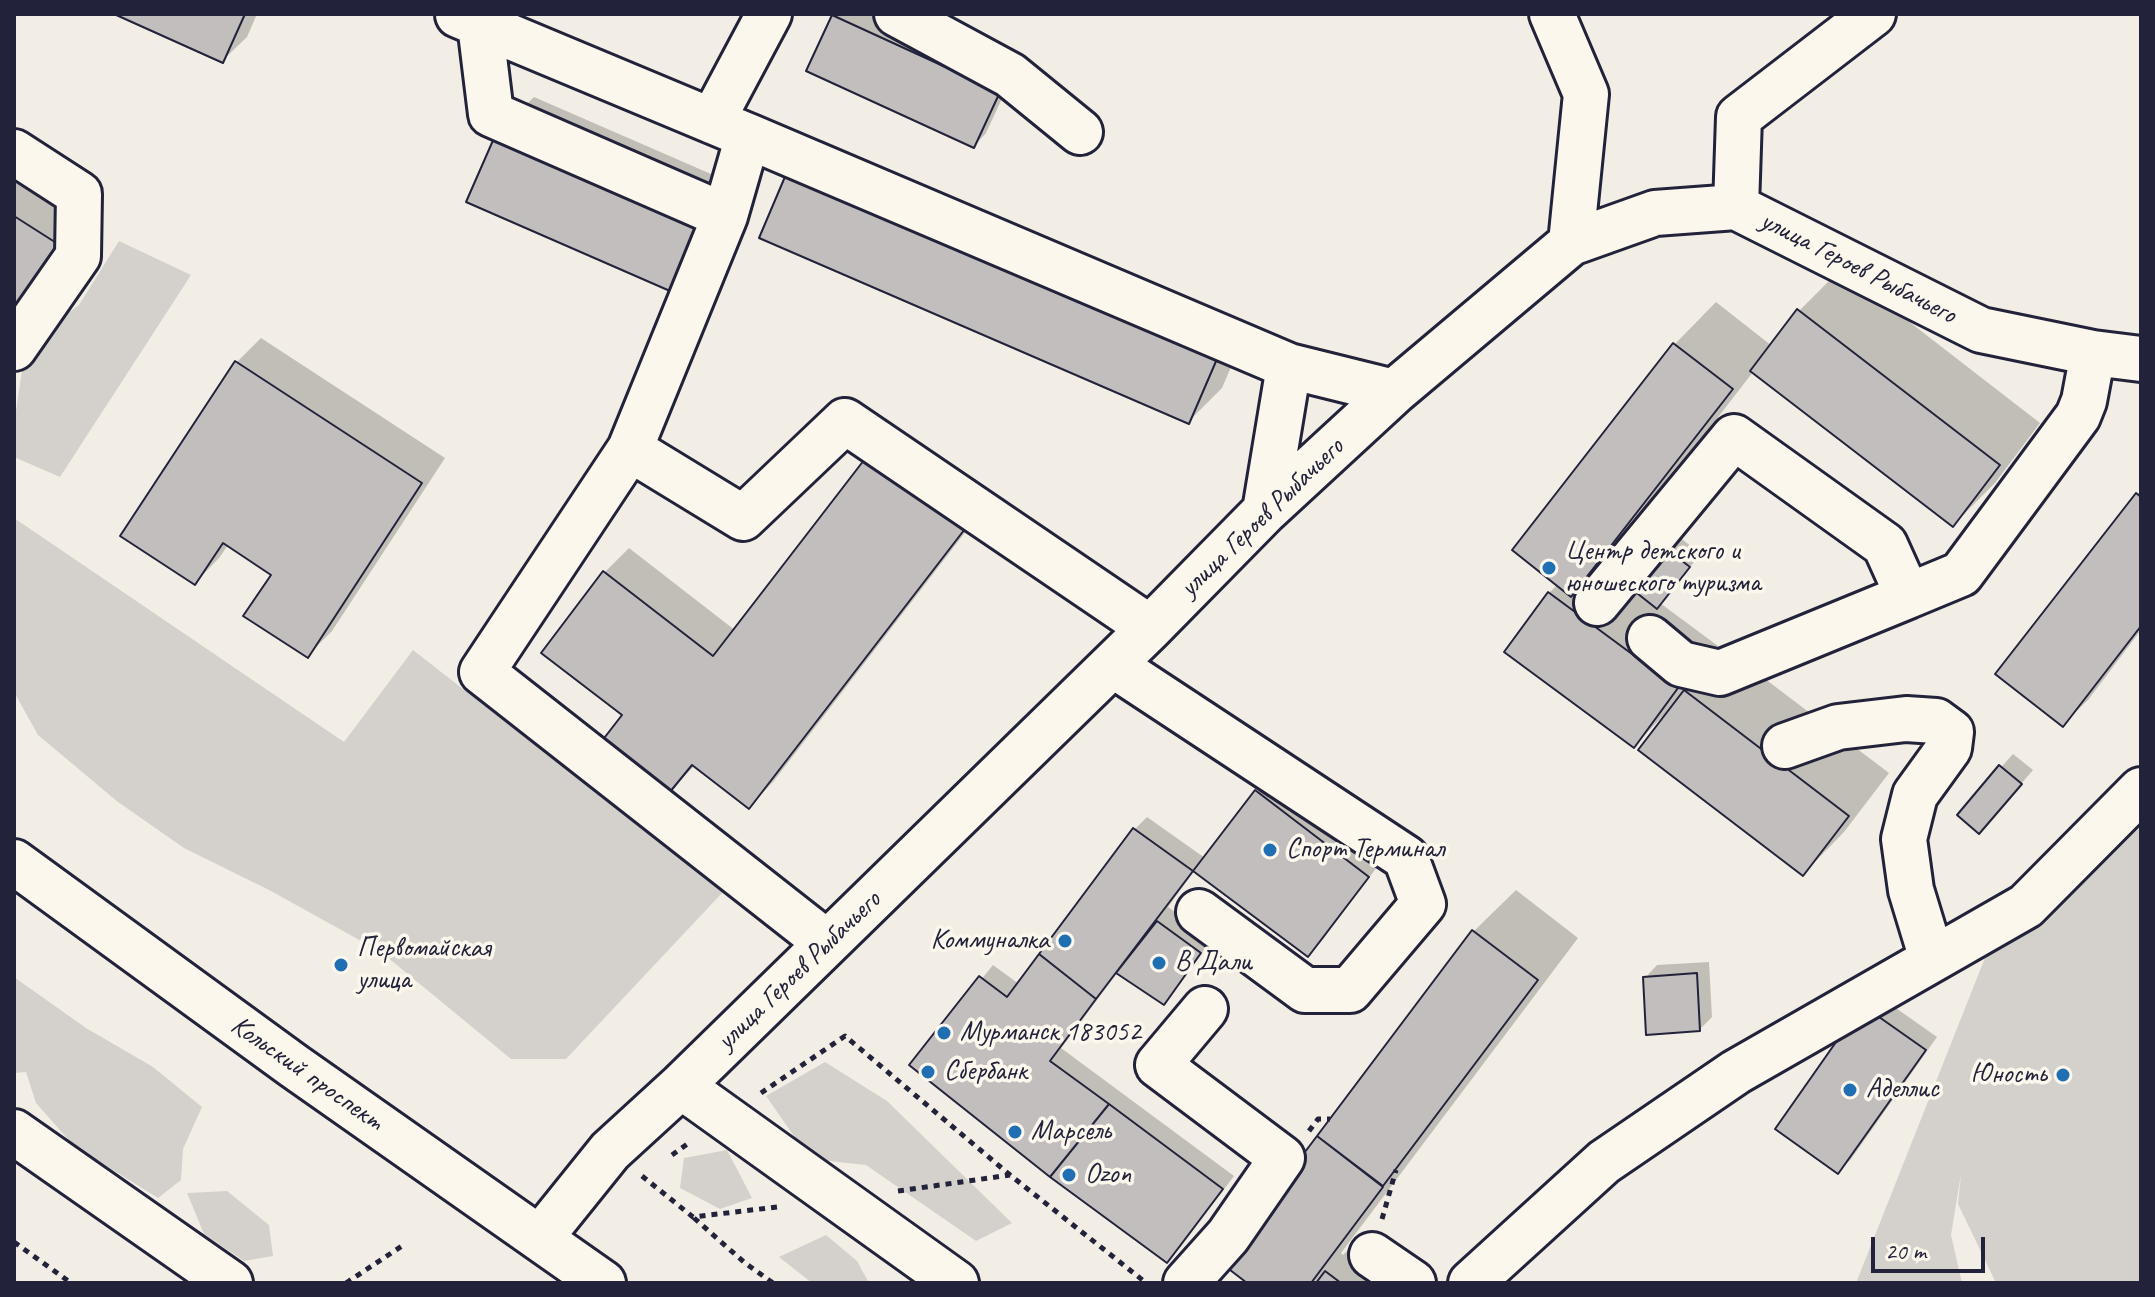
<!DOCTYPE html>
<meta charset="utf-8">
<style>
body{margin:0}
#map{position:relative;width:2155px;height:1297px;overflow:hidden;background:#f2eee5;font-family:Caveat,sans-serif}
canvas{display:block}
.frame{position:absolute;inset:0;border:16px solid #22223b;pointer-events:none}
.scale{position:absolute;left:1871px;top:1237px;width:114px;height:36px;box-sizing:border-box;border:4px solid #22223b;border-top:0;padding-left:10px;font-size:24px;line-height:28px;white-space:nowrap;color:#22223b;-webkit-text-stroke:6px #fbf7ec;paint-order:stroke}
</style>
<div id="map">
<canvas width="2155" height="1297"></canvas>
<div class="frame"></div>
<div class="scale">20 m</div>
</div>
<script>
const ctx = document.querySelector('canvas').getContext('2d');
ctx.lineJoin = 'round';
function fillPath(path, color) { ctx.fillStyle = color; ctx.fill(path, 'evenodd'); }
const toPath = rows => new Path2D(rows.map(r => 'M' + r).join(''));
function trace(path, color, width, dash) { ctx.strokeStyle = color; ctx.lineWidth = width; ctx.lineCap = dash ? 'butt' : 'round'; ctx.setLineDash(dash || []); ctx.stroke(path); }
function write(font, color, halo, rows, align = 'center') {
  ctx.font = font + ' Caveat,sans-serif'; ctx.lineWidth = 7; ctx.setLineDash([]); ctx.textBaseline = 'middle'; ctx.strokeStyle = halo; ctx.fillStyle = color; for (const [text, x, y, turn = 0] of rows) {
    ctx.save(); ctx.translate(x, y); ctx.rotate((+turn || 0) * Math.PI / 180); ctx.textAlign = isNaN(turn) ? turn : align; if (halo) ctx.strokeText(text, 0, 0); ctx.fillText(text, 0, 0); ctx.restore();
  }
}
fillPath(toPath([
 [119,241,191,275,60,477,14,457,14,424,26,344,79,305],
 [14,518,344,742,413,650,723,892,566,1059,511,1059,381,952,271,891,184,848,118,802,38,735,14,692],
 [2141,782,2141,1283,1996,1283,1958,1204,1961,1174,1951,1235,1962,1283,1856,1283,2000,920],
 [14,977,86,1028,153,1067,202,1107,183,1149,181,1180,158,1198,74,1146,36,1103,26,1072,14,1073],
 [825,1062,887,1101,1012,1223,976,1241,866,1165,810,1159,766,1096],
 [727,1150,752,1198,720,1209,680,1188,684,1158],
 [227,1191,269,1225,273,1256,244,1261,204,1234,187,1193],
 [826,1235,857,1261,869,1283,812,1283,779,1257]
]), '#d4d1cc');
fillPath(toPath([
 [119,14,257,14,247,37,222,61],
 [836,14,869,14,1011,79,986,133,974,146,834,16],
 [534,97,734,184,703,255,670,288,500,131],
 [822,140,1249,325,1222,388,1188,422,788,173],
 [14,177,81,219,14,319],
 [1841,269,2040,423,1995,483,1953,525,1753,372,1613,553,1674,533,1701,554,1660,603,1718,646,1693,680,1727,650,1889,773,1844,832,1803,874,1663,716,1634,746,1549,593,1558,584,1515,550,1675,344,1716,302,1772,346,1799,311],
 [261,338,445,458,332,631,307,656,274,574,228,545,219,558,195,583,237,362],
 [897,428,990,500,773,782,749,807,695,765,665,796,624,715,604,573,629,548,736,631,873,453],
 [2141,491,2141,630,2088,700,2063,724,2137,494],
 [2013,754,2033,770,1991,819,1959,814],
 [1269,779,1380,863,1321,942,1308,954,1195,870,1168,907,1212,939,1176,989,1164,1002,1118,972,1061,1048,1234,1176,1180,1248,1167,1260,912,1065,993,965,1019,984,1135,829,1147,817,1205,858],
 [1516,890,1578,938,1341,1253,1343,1255,1368,1230,1438,1283,1251,1283,1224,1263,1474,931],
 [1709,962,1712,1017,1700,1029,1645,978,1657,965],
 [1876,994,1937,1037,1851,1159,1838,1172]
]), '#0003');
const building = toPath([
 [114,14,245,14,223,63,114,14],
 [832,15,1000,92,974,148,806,71,832,15],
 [498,129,702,218,670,291,466,202,498,129],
 [787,172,1217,359,1189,424,759,238,787,172],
 [14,216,58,244,14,310,14,216],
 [1797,309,2000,465,1953,527,1750,371,1797,309],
 [1673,343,1733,389,1571,597,1512,550,1673,343],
 [235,361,422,483,308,658,243,616,271,575,223,543,195,585,120,536,235,361],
 [871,451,968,525,749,809,692,765,665,798,598,746,622,715,541,653,603,571,713,656,871,451],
 [2136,493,2141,497,2141,626,2063,727,1995,674,2136,493],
 [1660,544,1690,567,1657,609,1628,586,1660,544],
 [1548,592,1678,688,1634,748,1504,652,1548,592],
 [1684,690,1849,816,1803,876,1638,750,1684,690],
 [1999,765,2022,784,1979,834,1957,815,1999,765],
 [1255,790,1369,877,1308,957,1193,871,1255,790],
 [1133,828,1193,871,1096,999,1039,954,1133,828],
 [1157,921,1201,953,1164,1005,1116,973,1157,921],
 [1472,930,1538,980,1383,1186,1317,1136,1472,930],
 [1039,954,1096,999,1050,1061,1109,1104,1050,1177,909,1065,979,976,1007,997,1039,954],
 [1697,973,1700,1031,1646,1035,1643,977,1697,973],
 [1862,1005,1926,1050,1838,1174,1775,1129,1862,1005],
 [1109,1104,1223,1189,1167,1263,1050,1177,1109,1104],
 [1317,1136,1383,1187,1311,1283,1247,1283,1221,1263,1317,1136],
 [1325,1271,1341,1283,1316,1283,1325,1271]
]);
fillPath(building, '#c2bebe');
trace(building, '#22223b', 2);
const minor = toPath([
 [897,14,1010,75,1080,132],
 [1552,14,1586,94,1571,243],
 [458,15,748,136],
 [480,24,491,114,725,216],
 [712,121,769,14],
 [14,152,79,194,78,256,14,348],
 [1736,207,1739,117,1873,14],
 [1289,366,1394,392],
 [630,449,743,518,845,421,1150,628],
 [1597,603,1734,437,1885,545,1908,596,1961,574,2078,416,2084,401,2093,353],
 [1650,638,1681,664,1720,673,1908,596],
 [1113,665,1406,858,1423,904,1350,990,1305,990,1199,912],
 [1785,746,1838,727,1906,719,1936,721,1951,732,1949,748,1915,795,1904,839,1911,890,1932,959],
 [827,943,482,672,630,449,725,216,748,136,1289,366,1265,511],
 [681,1086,956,1283],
 [14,1132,230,1283],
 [540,1238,610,1151,681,1086,1150,628,1265,511,1394,392,1571,243,1655,213,1736,207,1981,330,2093,353,2141,359],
 [1372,1255,1413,1283],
 [1186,1283,1228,1236,1282,1158,1158,1065,1205,1009],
 [1471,1283,1604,1162,1736,1072,2026,906,2141,790]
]);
const major = toPath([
 [14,862,294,1066,603,1283]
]);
trace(minor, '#22223b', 50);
trace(major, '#22223b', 50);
trace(toPath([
 [761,1093,845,1036,1010,1175],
 [1309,1131,1318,1119,1330,1119],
 [672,1155,690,1142],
 [642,1176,693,1217,777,1207],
 [898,1191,1010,1175,1145,1282],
 [694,1218,745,1263,773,1283],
 [1382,1219,1396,1170],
 [14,1242,71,1283],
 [346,1283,405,1244]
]), '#22223b', 5, [6, 6]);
trace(minor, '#fbf7ec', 44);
trace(major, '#fbf7ec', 44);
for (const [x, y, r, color] of [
 [1549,568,8,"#1f6fb2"],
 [1270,850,8,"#1f6fb2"],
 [1065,941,8,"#1f6fb2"],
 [1159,963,8,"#1f6fb2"],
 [341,965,8,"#1f6fb2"],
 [944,1033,8,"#1f6fb2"],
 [928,1072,8,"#1f6fb2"],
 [2063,1075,8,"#1f6fb2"],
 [1850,1090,8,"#1f6fb2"],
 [1015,1132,8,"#1f6fb2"],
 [1069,1175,8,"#1f6fb2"]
]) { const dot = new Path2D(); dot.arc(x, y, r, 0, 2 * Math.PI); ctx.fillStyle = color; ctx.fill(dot); trace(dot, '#fbf7ec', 3); }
write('28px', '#22223b', '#fbf7ec', [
 ["улица Героев Рыбачьего",1858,268,27],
 ["улица Героев Рыбачьего",1262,518,-44],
 ["улица Героев Рыбачьего",799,971,-44],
 ["Кольский проспект",307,1074,35]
]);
write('28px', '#22223b', '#fbf7ec', [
 ["Центр детского и",1565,552],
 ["юношеского туризма",1565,584],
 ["Спорт Терминал",1286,850],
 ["Коммуналка",1049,941,"right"],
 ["Первомайская",357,949],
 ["улица",357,981],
 ["В Дали",1175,963],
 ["Мурманск 183052",960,1033],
 ["Сбербанк",944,1072],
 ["Юность",2047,1075,"right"],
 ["Аделлис",1866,1090],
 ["Марсель",1031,1132],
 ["Ozon",1085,1175]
], 'left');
</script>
